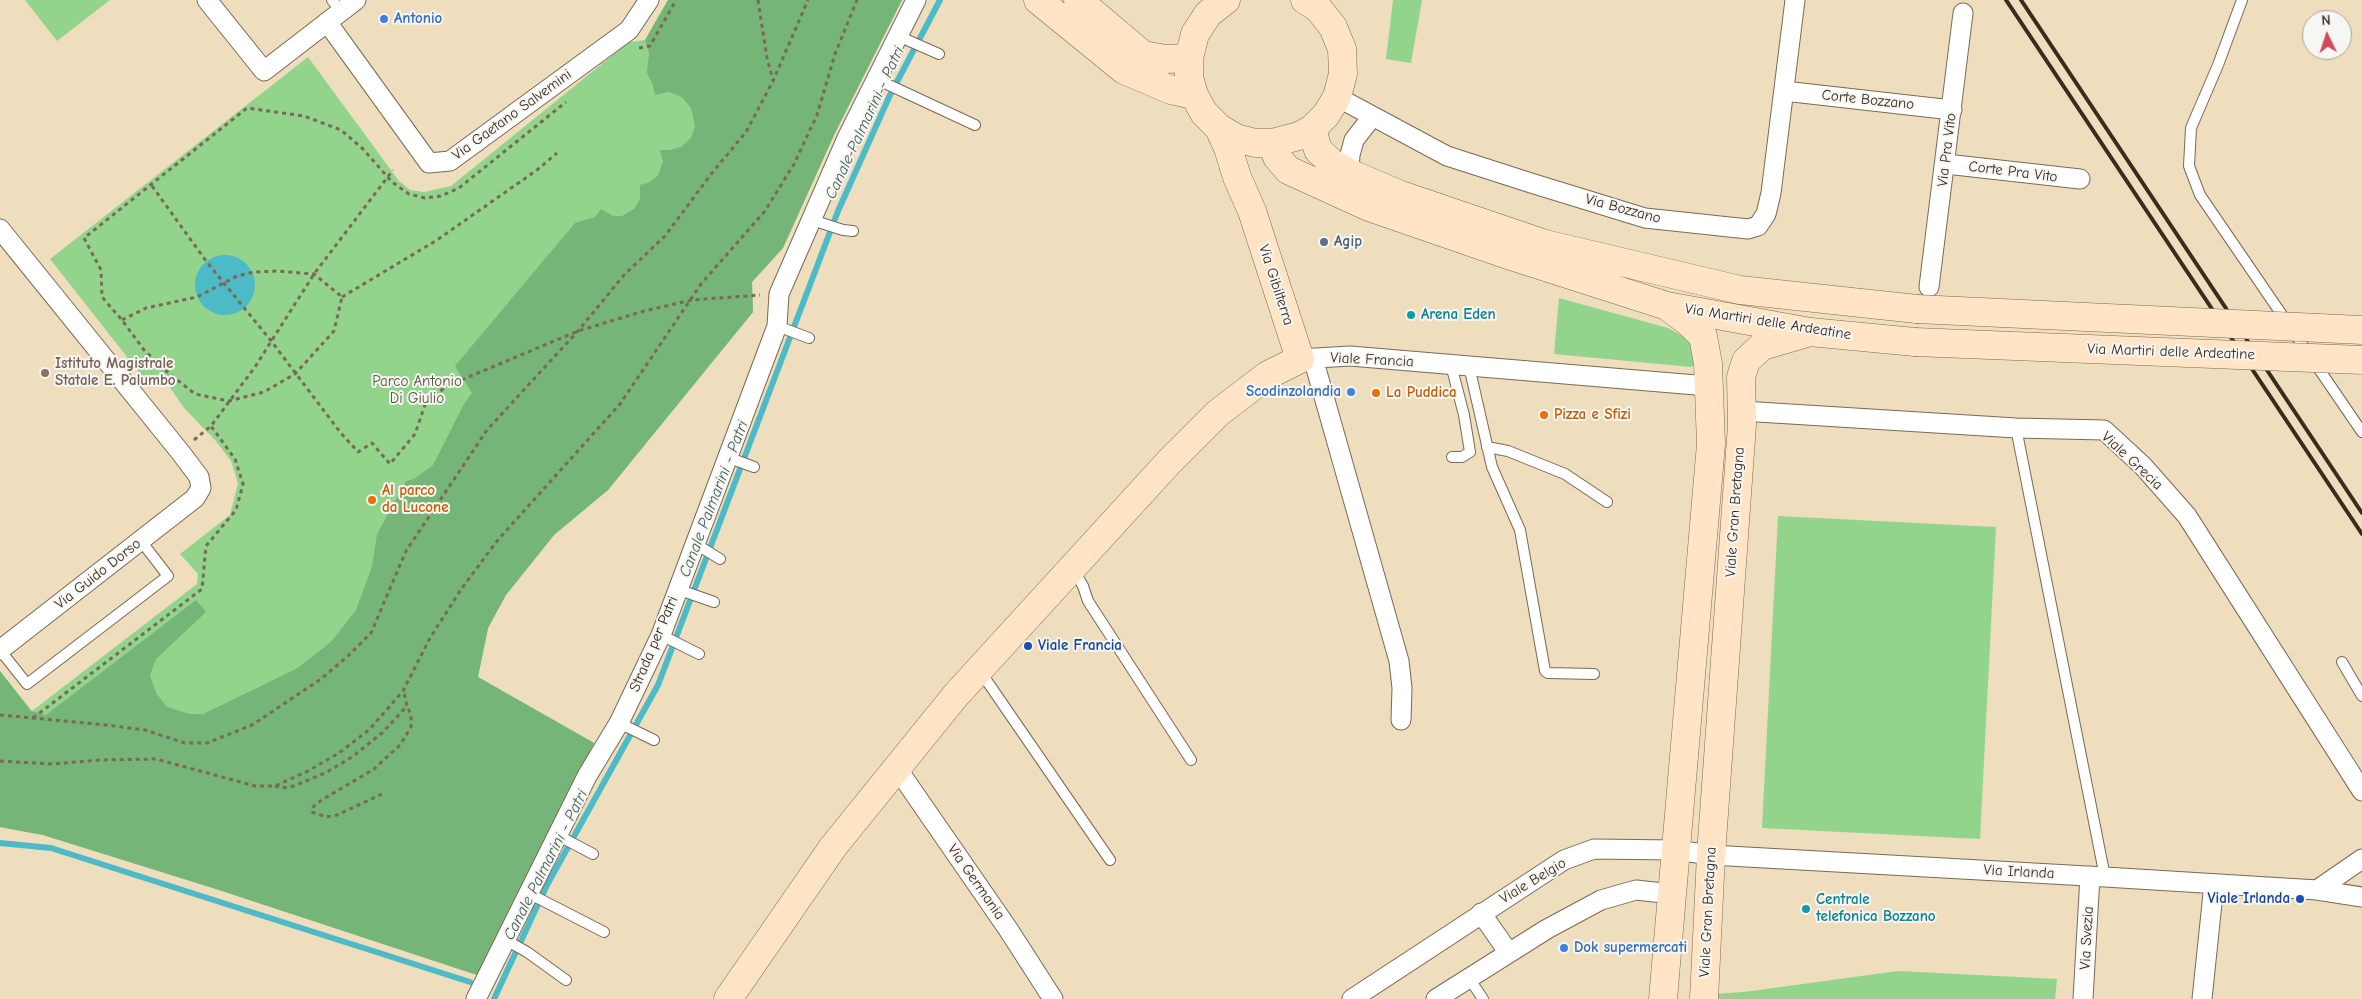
<!DOCTYPE html>
<style>
body{margin:0}
#map{position:relative;width:2362px;height:999px;overflow:hidden;background:#eedebd;font-family:"Comic Neue",sans-serif}
canvas{display:block}
.north{position:absolute;left:2302px;top:10px;width:50px;height:50px;box-sizing:border-box;background:#f6f6f2;border:1px solid #aba49d;border-radius:50%;rotate:356deg;font-size:14px;font-weight:700;line-height:20px;text-align:center;color:#3b2a1e}
.north::after{content:'';display:block;margin:auto;width:18px;height:22px;background:#d1495b;clip-path:polygon(50% 0,100% 100%,50% 72%,0 100%)}
</style>
<div id="map">
<canvas width="2362" height="999"></canvas>
<div class="north">N</div>
</div>
<script>
const ctx = document.querySelector('canvas').getContext('2d');
ctx.lineJoin = 'round';
function fillPath(path, color) { ctx.fillStyle = color; ctx.fill(path, 'evenodd'); }
const toPath = rows => new Path2D(rows.map(r => 'M' + r).join(''));
function trace(path, color, width, dash) { ctx.strokeStyle = color; ctx.lineWidth = width; ctx.lineCap = dash ? 'butt' : 'round'; ctx.setLineDash(dash || []); ctx.stroke(path); }
function write(font, color, halo, rows, align = 'center') {
  ctx.font = font + ' "Comic Neue",sans-serif'; ctx.lineWidth = 4; ctx.setLineDash([]); ctx.textBaseline = 'middle'; ctx.strokeStyle = halo; ctx.fillStyle = color; for (const [text, x, y, turn = 0] of rows) {
    ctx.save(); ctx.translate(x, y); ctx.rotate((+turn || 0) * Math.PI / 180); ctx.textAlign = isNaN(turn) ? turn : align; if (halo) ctx.strokeText(text, 0, 0); ctx.fillText(text, 0, 0); ctx.restore();
  }
}
fillPath(toPath([
 [25,0,110,0,57,41],
 [668,0,902,0,835,133,783,248,752,282,753,312,608,490,554,535,506,595,488,628,478,677,594,743,477,975,216,889,43,835,0,827,0,671,32,711,197,584,198,574,180,554,230,515,238,483,231,461,215,440,184,408,167,383,142,376,50,259,308,57,399,181,410,190,424,192,451,186,629,42,645,40],
 [1393,0,1422,0,1411,63,1386,59],
 [1559,298,1668,328,1693,342,1698,362,1691,367,1554,354],
 [1778,516,1996,527,1980,839,1762,828],
 [1898,971,2057,979,2055,999,1715,999,1715,994,1744,992]
]), '#92d48c');
fillPath(toPath([
 [668,0,902,0,835,133,783,248,752,282,753,312,608,490,554,535,506,595,488,628,478,677,594,743,477,975,216,889,43,835,0,827,0,671,31,711,46,715,196,600,206,612,156,659,150,675,156,693,167,707,190,714,203,714,296,669,331,642,356,610,372,567,377,534,406,481,414,479,433,465,464,404,472,393,455,366,575,223,595,217,601,209,613,216,622,216,634,209,640,199,640,185,650,182,658,175,663,162,660,150,670,150,681,147,691,138,695,126,691,108,682,97,669,92,655,95,653,85,647,73,649,53,645,40]
]), '#75b678');
fillPath(toPath([
 '195 285a30 30 0 1 1 60 0a30 30 0 1 1-60 0Z'
]), '#4dbac8');
trace(toPath([
 [0,843,51,848,470,982],
 [494,999,547,885,658,685,838,211,890,95,940,0]
]), '#4dbac8', 6);
const lane = toPath([
 [332,0,341,11],
 [2242,0,2218,65,2191,128,2189,166,2200,195,2362,432],
 [898,36,939,54],
 [876,79,975,125],
 [812,220,843,230,853,231],
 [777,326,809,338],
 [1451,365,1464,415,1470,452,1462,457,1452,457],
 [1469,366,1492,467,1520,530,1545,671,1548,673,1594,674],
 [2016,428,2105,877],
 [1487,447,1508,451,1565,474,1607,502],
 [727,457,754,467],
 [694,543,720,559],
 [1073,569,1083,586,1088,601,1191,760],
 [677,589,714,602],
 [661,635,699,654],
 [0,650,27,684,168,576,141,541],
 [2342,662,2362,696],
 [980,671,1110,860],
 [619,723,654,740],
 [557,835,593,854],
 [528,893,604,932],
 [504,939,527,952,566,980],
 [1469,978,1483,999]
]);
const street = toPath([
 [207,0,264,71,356,0],
 [327,22,429,163,450,161,629,30,649,0],
 [1784,91,1952,110],
 [1337,97,1447,156,1531,183,1645,218,1748,229,1758,226,1766,214,1771,193,1795,0],
 [1946,164,2080,179],
 [1349,173,1350,155,1354,140,1372,117],
 [0,229,181,453,199,477,201,488,195,498,0,650],
 [1929,287,1963,13],
 [1313,358,1399,661,1402,688,1401,720],
 [1300,359,1350,356,1708,386],
 [1742,411,2016,428,2104,430,2143,466,2187,516,2362,791],
 [896,767,1008,929,1053,999],
 [2317,890,2362,859],
 [1481,913,1509,953],
 [476,999,587,776,619,723,661,635,777,326,779,294,847,138,916,0],
 [1352,999,1564,860,1594,849,1675,850,1711,855,2105,877,2317,890,2362,897],
 [1436,999,1547,929,1601,900,1636,890,1672,894],
 [2083,999,2090,876],
 [2202,999,2214,884]
]);
const secondary = toPath([
 [1038,0,1124,70,1171,90,1194,95],
 [1078,0,1143,55,1166,59,1189,58],
 [1226,0,1208,14,1195,34,1189,58,1189,77,1194,95,1204,113,1219,128,1236,138,1255,143,1272,143,1299,136,1312,129,1326,115,1337,97,1343,74,1342,49,1333,27,1318,8,1305,0],
 [1312,129,1318,150,1333,164,1349,173,1401,195,1545,244,1740,290,1917,309],
 [1272,143,1277,157,1288,170,1369,207,1514,257,1667,306,1810,332,1915,342],
 [728,999,833,847,956,695,1169,462,1218,413,1268,375,1300,359,1252,211,1237,177,1228,148,1219,128],
 [1663,999,1711,444,1708,364,1703,336,1687,321,1667,306],
 [1704,999,1711,855,1742,425,1741,377,1746,361,1762,346,1810,332]
]);
trace(lane, '#7a6956', 12);
trace(street, '#7a6956', 21);
trace(secondary, '#7a6956', 29);
trace(toPath([
 [758,0,767,58,773,80],
 [639,48,650,46,676,0],
 [152,186,206,261,272,342,340,432,358,452,372,443,390,464,415,434,426,402,447,386,578,331,644,311,692,300,760,295],
 [342,297,437,240,537,170,557,153],
 [122,320,146,308,197,297,237,276,254,272,277,271,314,274,342,297,334,331,295,374,264,392,229,401,195,394,165,370,144,350,122,320,102,297,101,270,84,238,247,108,304,116,341,130,363,149,392,182,409,194,425,198,441,196,459,188,566,102],
 [194,440,211,426,255,367,314,274,393,170],
 [0,715,107,725,145,730,185,743,207,743,252,725,321,679,348,656,371,633,406,551,487,430,578,331,624,275,665,236,712,173,746,132,773,81,808,0],
 [33,718,202,589,206,546,236,510,243,484,235,459,211,426],
 [0,761,52,764,100,760,156,759,255,786,275,786,308,771,339,753,370,729,403,691,430,638,462,588,497,541,620,404,701,284,765,211,794,164,817,115,835,54,857,0],
 [275,786,282,788,294,786,327,772,352,757,382,733,407,706,404,692],
 [382,794,337,815,326,817,312,812,313,807,320,801,374,769,400,745,411,727,411,715,407,706]
]), '#7a6956', 3, [4, 4]);
trace(lane, '#fff', 10);
trace(street, '#fff', 19);
trace(secondary, '#ffe4c6', 28);
trace(toPath([
 [2006,0,2362,534],
 [2021,0,2362,513]
]), '#3b2a1e', 4);
const secondaryBridge = toPath([
 [1917,309,2362,330],
 [1915,342,2362,360]
]);
trace(secondaryBridge, '#7a6956', 29, []);
trace(secondaryBridge, '#ffe4c6', 28);
for (const [x, y, r, color] of [
 [384,19,5,"#3f7fe0"],
 [1324,242,5,"#5c6f8a"],
 [1411,315,5,"#0f9aa8"],
 [45,373,5,"#8d6e63"],
 [1351,392,5,"#3f7fe0"],
 [1376,393,5,"#e8710a"],
 [1544,415,5,"#e8710a"],
 [372,500,5,"#e8710a"],
 [1028,646,5,"#1a4fb4"],
 [2300,899,5,"#1a4fb4"],
 [1806,909,5,"#0f9aa8"],
 [1564,948,5,"#3f7fe0"]
]) { const dot = new Path2D(); dot.arc(x, y, r, 0, 2 * Math.PI); ctx.fillStyle = color; ctx.fill(dot); trace(dot, '#f6f6f2', 2); }
write('bold 15px', '#366cbe', '#f6f6f2', [
 ["Antonio",394,19],
 ["Scodinzolandia",1341,392,"right"],
 ["Dok supermercati",1574,948]
], 'left');
write('15px', '#3b2a1e', '#f6f6f2', [
 ["Corte Bozzano",1868,100,6],
 ["Via Gaetano Salvemini",512,115,-36],
 ["Via Pra Vito",1947,150,-83],
 ["Corte Pra Vito",2013,172,7],
 ["Via Bozzano",1623,209,15],
 ["Via Gibilterra",1276,285,72],
 ["Via Martiri delle Ardeatine",1768,322,9],
 ["Via Martiri delle Ardeatine",2171,352,2],
 ["Viale Francia",1372,360,3],
 ["Viale Grecia",2132,461,43],
 ["Viale Gran Bretagna",1735,512,-86],
 ["Via Guido Dorso",98,574,-38],
 ["Strada per Patri",654,644,-67],
 ["Via Irlanda",2019,872,3],
 ["Viale Belgio",1533,881,-31],
 ["Via Germania",976,882,55],
 ["Viale Gran Bretagna",1708,912,-87],
 ["Via Svezia",2087,938,-87]
]);
write('bold 15px', '#4e5e75', '#f6f6f2', [
 ["Agip",1334,242]
], 'left');
write('bold 15px', '#0d838f', '#f6f6f2', [
 ["Arena Eden",1421,315],
 ["Centrale",1816,900],
 ["telefonica Bozzano",1816,917]
], 'left');
write('bold 15px', '#785e54', '#f6f6f2', [
 ["Istituto Magistrale",55,364],
 ["Statale E. Palumbo",55,381]
], 'left');
write('15px', '#51543a', '#f6f6f2', [
 ["Parco Antonio",417,382],
 ["Di Giulio",417,399]
]);
write('bold 15px', '#c56008', '#f6f6f2', [
 ["La Puddica",1386,393],
 ["Pizza e Sfizi",1554,415],
 ["Al parco",382,491],
 ["da Lucone",382,508]
], 'left');
write('bold 15px', '#164399', '#f6f6f2', [
 ["Viale Francia",1038,646],
 ["Viale Irlanda",2290,899,"right"]
], 'left');
write('italic 16px', '#415c5a', '#f6f6f2', [
 ["Canale Palmarini - Patri",865,123,-65],
 ["Canale Palmarini - Patri",714,499,-69],
 ["Canale Palmarini - Patri",546,865,-63]
]);
</script>
